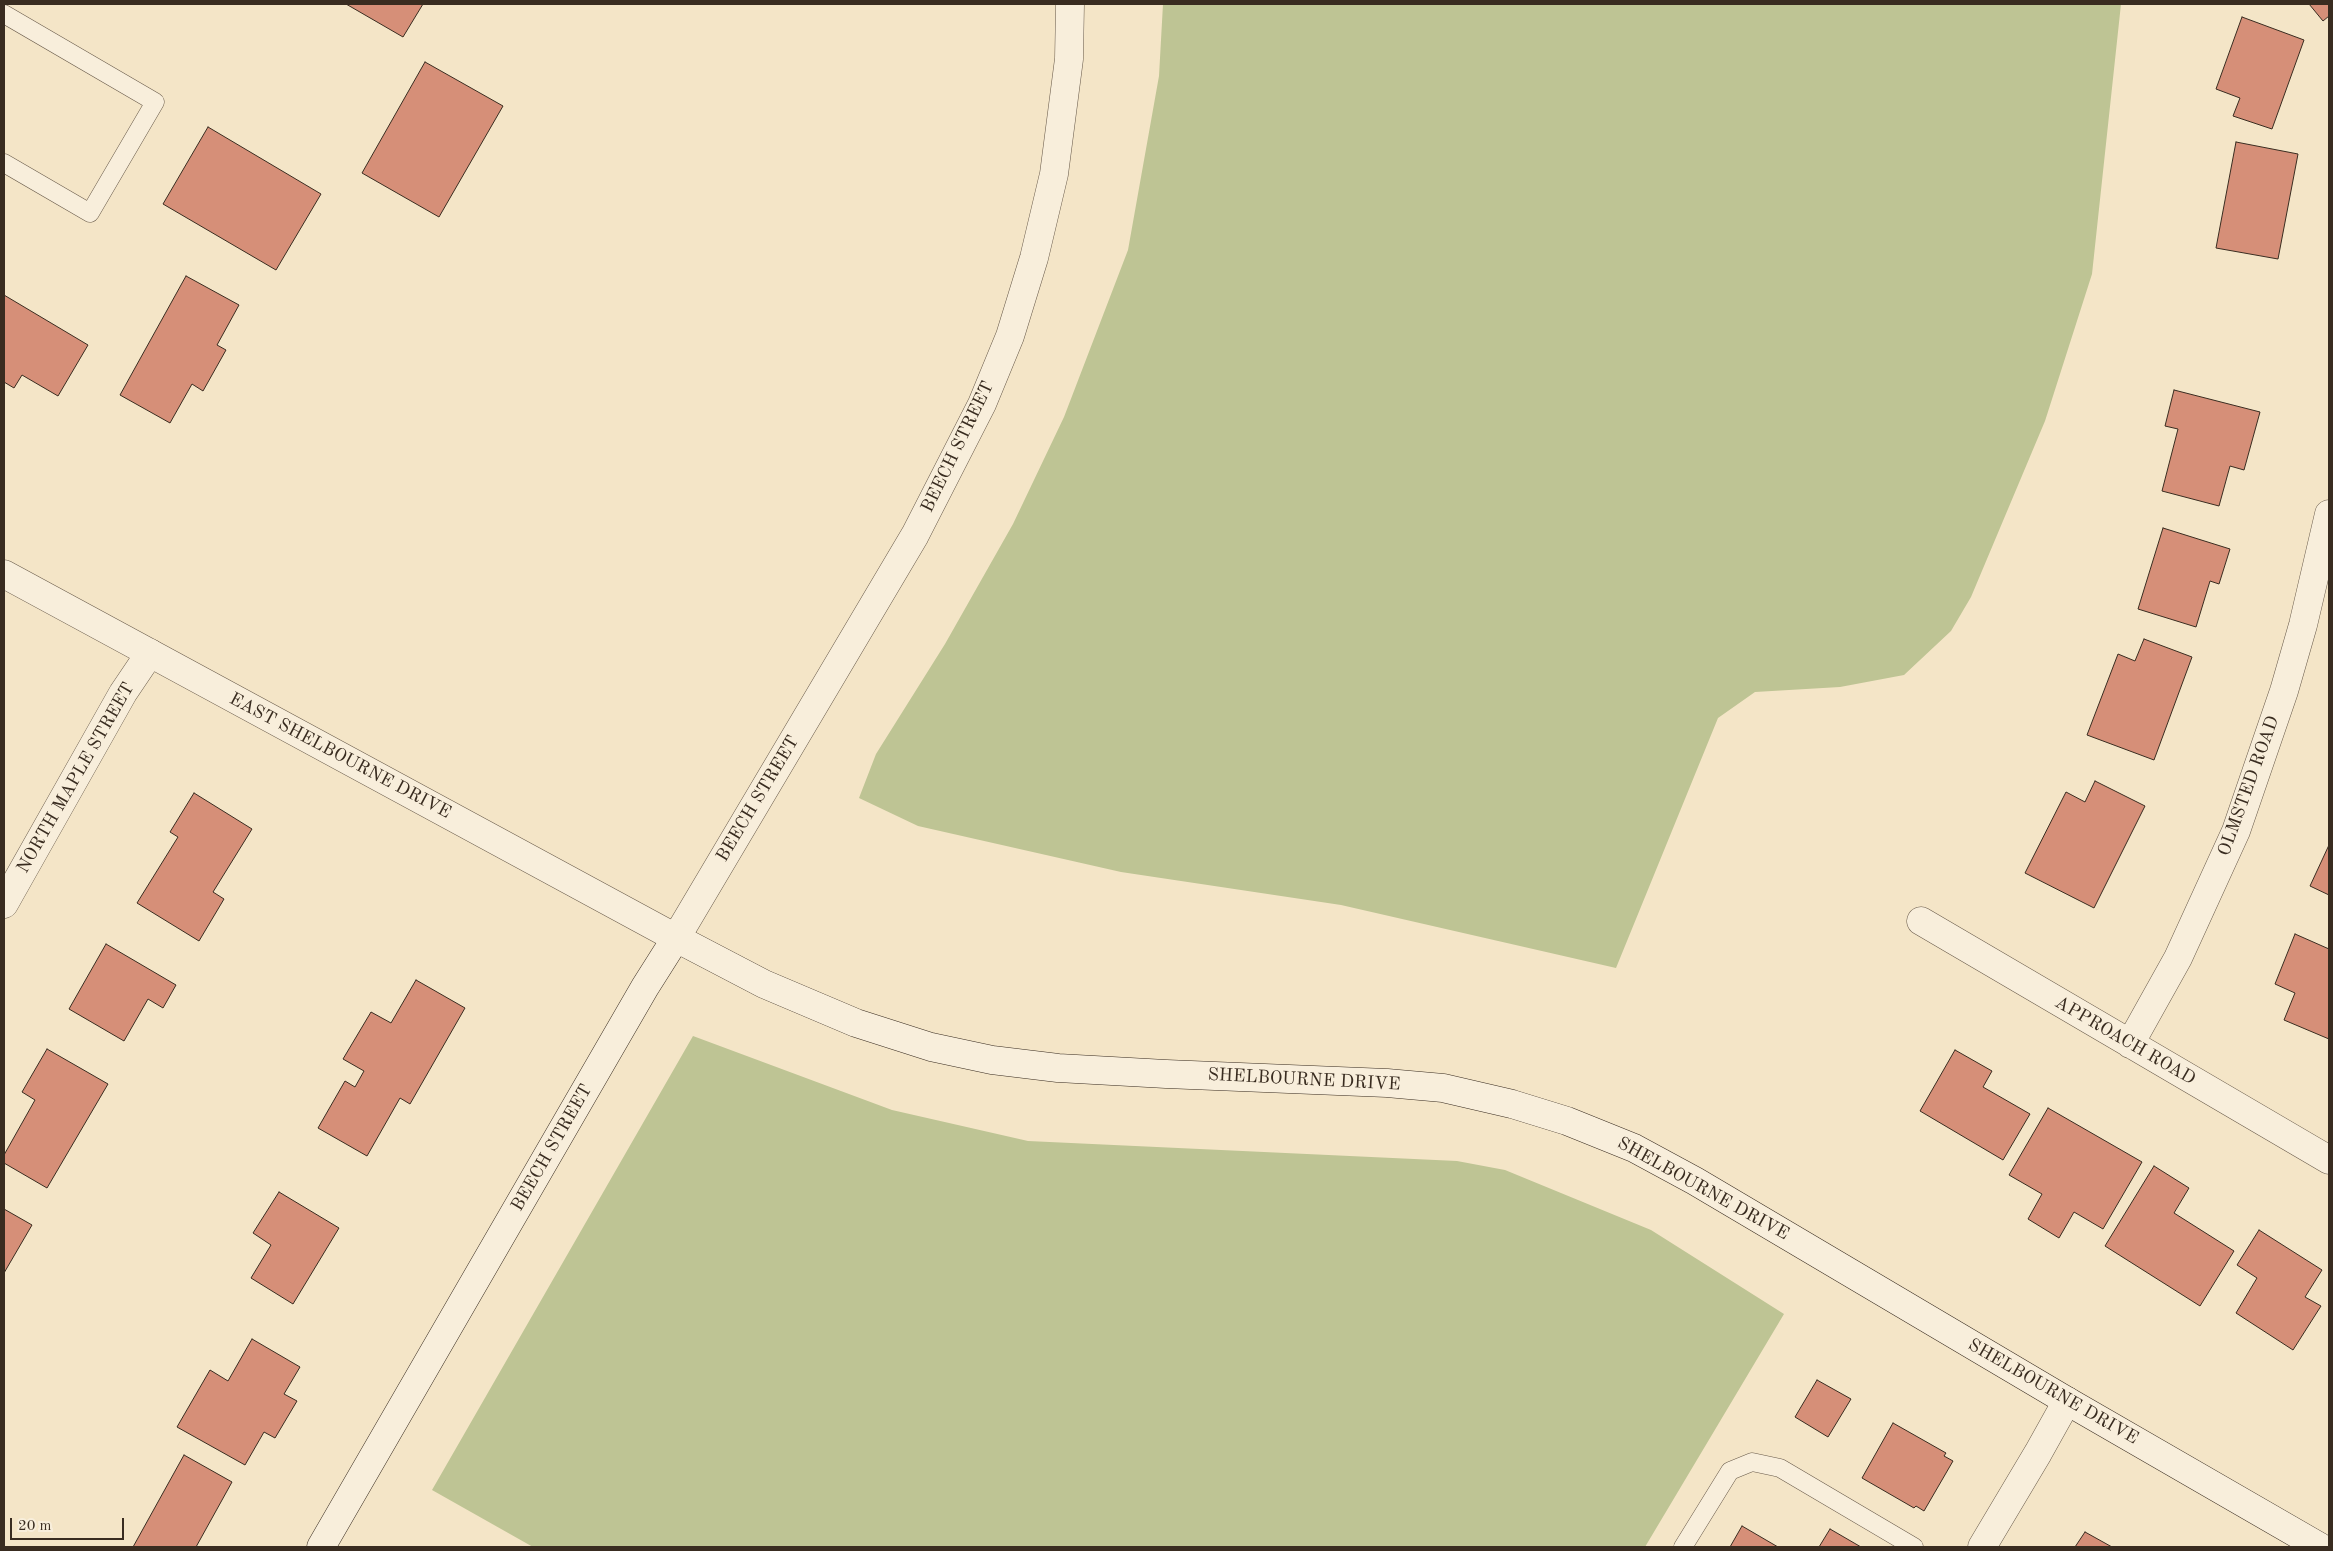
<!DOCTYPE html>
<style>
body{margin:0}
#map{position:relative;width:2333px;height:1551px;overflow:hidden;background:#f4e5c7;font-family:"Old Standard TT",serif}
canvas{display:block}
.frame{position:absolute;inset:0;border:5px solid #392c20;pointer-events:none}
.scale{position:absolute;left:10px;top:1518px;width:114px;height:22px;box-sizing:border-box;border:2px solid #392c20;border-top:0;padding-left:6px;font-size:15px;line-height:18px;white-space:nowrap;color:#392c20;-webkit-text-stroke:4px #f8eedb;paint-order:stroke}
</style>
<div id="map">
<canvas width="2333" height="1551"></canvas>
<div class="frame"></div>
<div class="scale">20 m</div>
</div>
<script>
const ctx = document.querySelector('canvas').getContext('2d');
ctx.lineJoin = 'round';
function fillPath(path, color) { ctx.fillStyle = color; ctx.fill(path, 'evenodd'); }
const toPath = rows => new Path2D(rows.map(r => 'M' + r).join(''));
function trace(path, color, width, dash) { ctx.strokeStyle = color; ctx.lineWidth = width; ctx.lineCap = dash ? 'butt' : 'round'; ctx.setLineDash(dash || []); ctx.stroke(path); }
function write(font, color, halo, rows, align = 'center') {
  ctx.font = font + ' "Old Standard TT",serif'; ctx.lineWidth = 4; ctx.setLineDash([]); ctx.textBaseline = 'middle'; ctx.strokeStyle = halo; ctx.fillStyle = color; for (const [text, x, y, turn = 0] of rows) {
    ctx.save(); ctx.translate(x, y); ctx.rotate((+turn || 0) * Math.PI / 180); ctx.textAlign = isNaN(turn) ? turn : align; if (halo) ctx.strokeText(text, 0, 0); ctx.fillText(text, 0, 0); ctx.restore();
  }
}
fillPath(toPath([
 [1163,4,2121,4,2092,274,2045,421,1971,597,1951,631,1904,675,1840,687,1755,692,1718,718,1616,968,1341,905,1121,872,918,826,859,798,876,754,945,644,1013,524,1064,417,1128,250,1159,76],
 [693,1036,892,1110,1028,1141,1457,1161,1505,1170,1651,1230,1784,1314,1645,1547,533,1547,432,1490]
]), '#bec494');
const building = toPath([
 [346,4,423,4,403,37,346,4],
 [2309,4,2329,4,2329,16,2323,21,2309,4],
 [2242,17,2304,40,2272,129,2233,116,2240,98,2216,89,2242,17],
 [425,62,503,106,439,217,362,173,425,62],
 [208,127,321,194,276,270,163,204,208,127],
 [2236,142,2298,154,2278,259,2216,248,2236,142],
 [186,276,239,305,217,345,226,350,203,391,192,384,170,423,120,395,186,276],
 [4,295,88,345,58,396,22,375,14,388,4,382,4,295],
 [2174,390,2260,412,2244,470,2230,466,2219,506,2162,491,2178,429,2165,426,2174,390],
 [2163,528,2230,549,2219,584,2210,581,2196,627,2138,609,2163,528],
 [2144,639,2192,657,2154,760,2087,735,2118,654,2135,661,2144,639],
 [2095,781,2145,806,2094,908,2025,873,2066,792,2085,802,2095,781],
 [194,793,252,829,213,892,224,899,199,941,137,903,178,837,170,832,194,793],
 [2329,845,2329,895,2310,886,2329,845],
 [2295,934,2329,949,2329,1039,2284,1020,2295,993,2275,984,2295,934],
 [106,944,176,985,163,1008,148,999,124,1041,69,1009,106,944],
 [416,980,465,1008,410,1104,400,1098,367,1156,318,1128,345,1081,355,1087,364,1071,343,1059,371,1012,391,1023,416,980],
 [47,1049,108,1084,47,1188,4,1163,4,1155,35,1100,22,1092,47,1049],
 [1955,1050,1992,1071,1983,1087,2030,1114,2003,1160,1920,1111,1955,1050],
 [2048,1108,2142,1162,2103,1229,2074,1212,2059,1238,2028,1219,2042,1194,2009,1175,2048,1108],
 [2154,1166,2189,1188,2174,1213,2234,1251,2200,1306,2105,1246,2154,1166],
 [279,1192,339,1228,293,1304,251,1278,271,1245,253,1233,279,1192],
 [4,1209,32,1225,4,1273,4,1209],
 [2259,1230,2322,1270,2305,1297,2321,1306,2293,1350,2236,1313,2257,1278,2237,1265,2259,1230],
 [252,1339,300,1367,284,1394,297,1401,275,1438,264,1432,245,1465,177,1427,210,1370,228,1381,252,1339],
 [1817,1380,1851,1399,1828,1437,1795,1417,1817,1380],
 [1893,1423,1946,1453,1944,1456,1953,1461,1924,1511,1916,1506,1914,1508,1862,1478,1893,1423],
 [184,1455,232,1482,196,1547,133,1547,184,1455],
 [1742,1526,1778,1547,1730,1547,1742,1526],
 [1830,1529,1861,1547,1819,1547,1830,1529],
 [2085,1532,2112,1547,2075,1547,2085,1532]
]);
fillPath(building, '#d68f78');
trace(building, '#392c20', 1);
const service = toPath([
 [4,14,155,102,90,213,4,163],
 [1683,1547,1730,1471,1752,1462,1780,1468,1914,1547]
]);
const minor = toPath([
 [4,904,123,693,150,653],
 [1921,921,2329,1160],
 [2130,1044,2178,958,2236,831,2284,691,2303,625,2329,514],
 [1982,1547,2038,1453,2067,1401]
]);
const tertiary = toPath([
 [4,574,676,938,915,535,982,404,1010,336,1034,258,1054,174,1069,59,1070,4]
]);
const secondary = toPath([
 [321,1547,645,987,676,938,764,984,856,1023,931,1047,992,1060,1058,1068,1166,1074,1387,1083,1443,1088,1512,1104,1567,1121,1634,1148,1695,1181,2067,1401,2320,1547]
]);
trace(service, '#685a4a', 19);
trace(minor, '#685a4a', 29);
trace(tertiary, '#685a4a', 29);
trace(secondary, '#392c20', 29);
trace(service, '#f8eedb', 18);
trace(minor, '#f8eedb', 28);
trace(tertiary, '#f8eedb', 28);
trace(secondary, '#f8eedb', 28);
write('18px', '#392c20', '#f8eedb', [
 ["BEECH STREET",958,447,-64],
 ["EAST SHELBOURNE DRIVE",340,756,28],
 ["NORTH MAPLE STREET",76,778,-60],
 ["OLMSTED ROAD",2249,786,-70],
 ["BEECH STREET",758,799,-59],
 ["APPROACH ROAD",2125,1041,30],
 ["SHELBOURNE DRIVE",1304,1080,3],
 ["BEECH STREET",552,1148,-60],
 ["SHELBOURNE DRIVE",1703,1189,29],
 ["SHELBOURNE DRIVE",2053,1392,30]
]);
</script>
